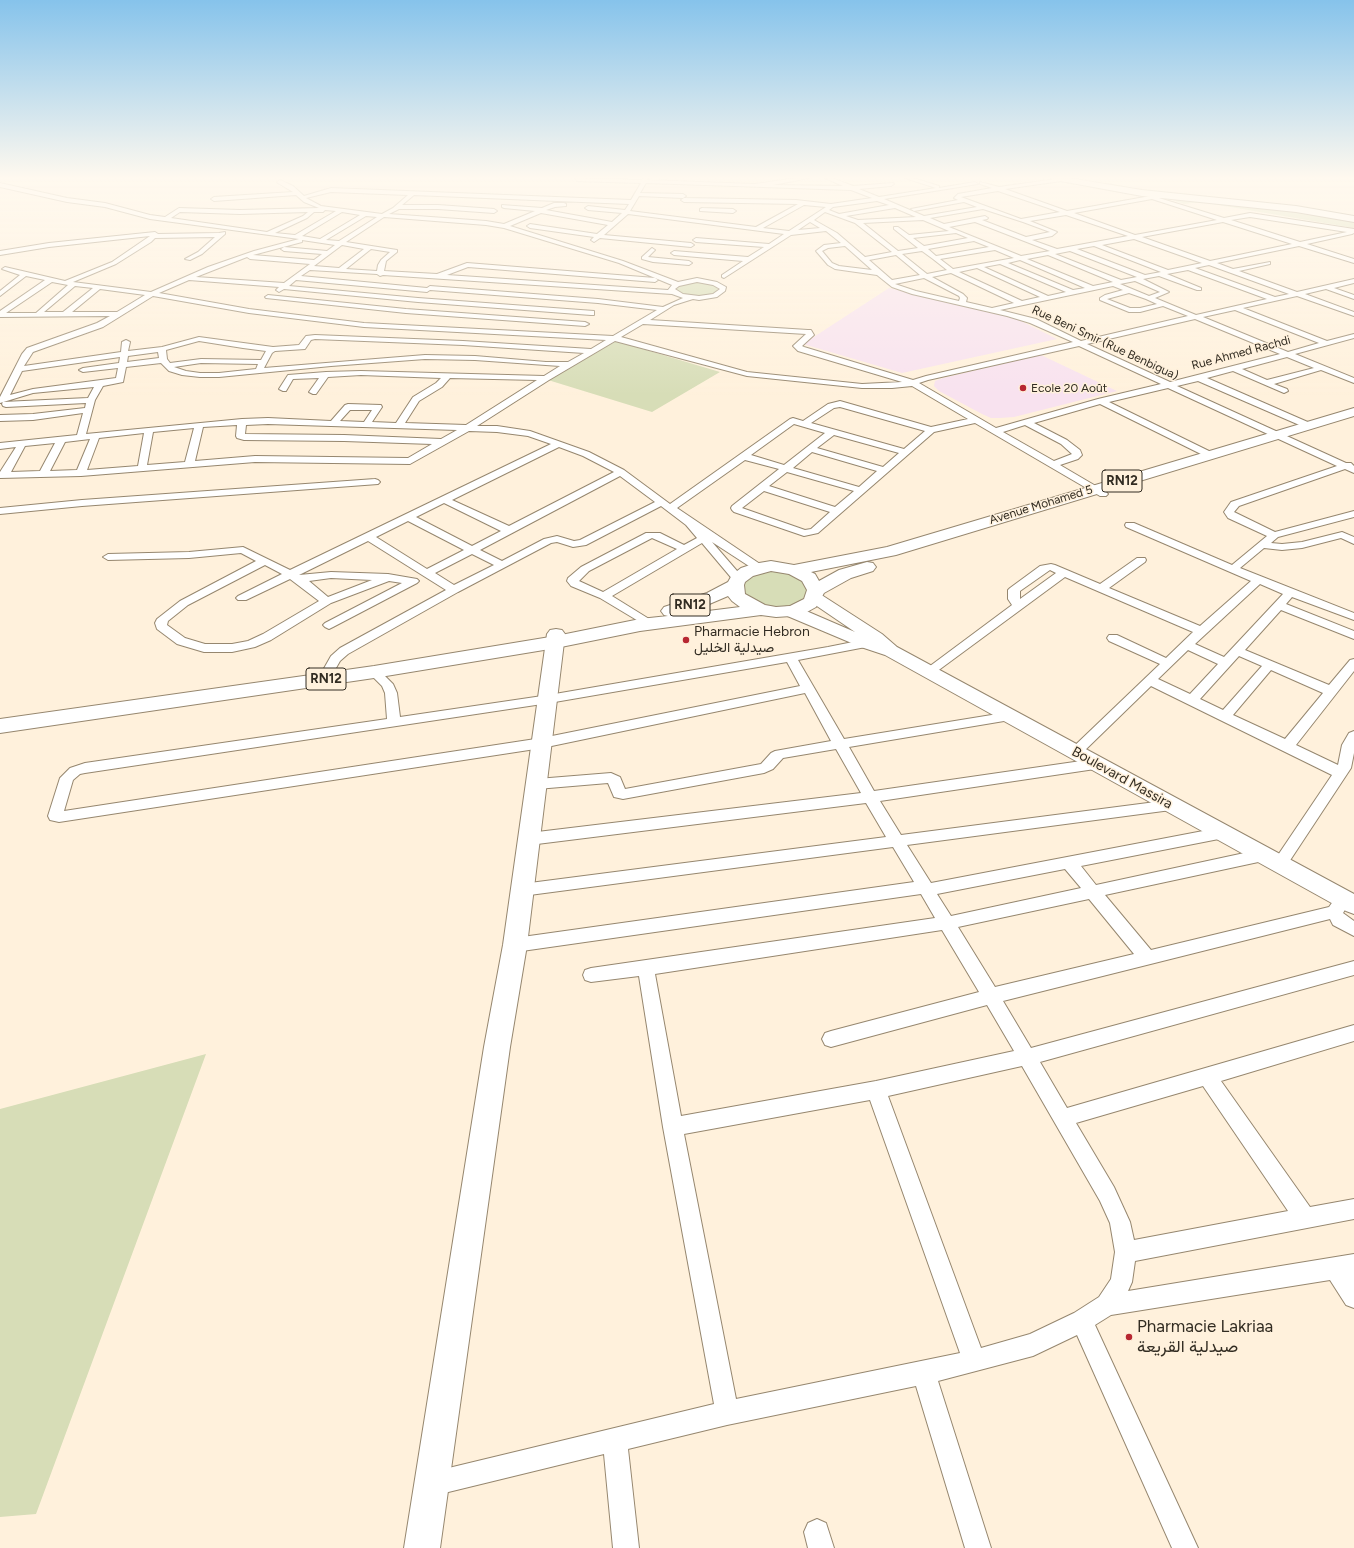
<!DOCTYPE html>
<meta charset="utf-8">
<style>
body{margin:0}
canvas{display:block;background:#fff1dc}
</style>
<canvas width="1354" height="1548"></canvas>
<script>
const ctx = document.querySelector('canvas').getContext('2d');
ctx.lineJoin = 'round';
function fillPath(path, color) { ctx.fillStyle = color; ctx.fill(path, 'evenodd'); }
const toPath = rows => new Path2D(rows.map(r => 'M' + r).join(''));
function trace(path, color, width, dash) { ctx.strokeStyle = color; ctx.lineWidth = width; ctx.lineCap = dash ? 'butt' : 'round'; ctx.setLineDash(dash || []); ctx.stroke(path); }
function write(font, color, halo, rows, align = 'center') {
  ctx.font = font + ' Figtree,Vazirmatn,sans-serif'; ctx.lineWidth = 3; ctx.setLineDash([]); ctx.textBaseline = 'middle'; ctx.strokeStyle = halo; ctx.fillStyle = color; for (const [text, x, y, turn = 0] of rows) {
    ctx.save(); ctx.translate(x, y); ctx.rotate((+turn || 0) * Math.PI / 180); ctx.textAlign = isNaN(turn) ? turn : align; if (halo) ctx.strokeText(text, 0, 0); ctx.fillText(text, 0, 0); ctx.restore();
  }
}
fillPath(toPath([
 [889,288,1015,318,1057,339,902,373,803,344],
 [1041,355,1117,391,1014,417,1000,418,991,418,982,414,939,391,934,386,935,381,943,378]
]), '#f8e2ef');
fillPath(toPath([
 [1167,198,1294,210,1354,220,1354,228,1201,202,1184,204],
 [696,282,710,283,716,286,718,290,714,293,702,296,686,295,677,291,677,287,679,285],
 [616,341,720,372,652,412,548,380],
 [769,571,790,574,800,579,806,587,806,595,803,599,799,602,787,606,772,607,765,606,744,595,743,582,750,576],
 [206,1054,36,1514,0,1517,0,1109]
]), '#d7ddb7');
const street = toPath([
 [575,178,642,180,643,178,649,178,647,180,755,184,796,178,809,178,773,185,843,186,825,178,832,178,853,186,893,183,894,184,891,186,859,189,879,197,936,188,905,178,913,178,939,186,939,188,975,182,978,184,884,199,924,216,977,207,964,202,914,211,911,209,958,200,954,198,958,194,992,188,980,184,980,182,999,187,1063,178,1061,181,1005,189,1067,211,1167,193,1170,195,1169,196,1159,198,1224,218,1250,213,1354,229,1354,233,1352,234,1307,244,1354,259,1354,263,1299,246,1217,263,1233,269,1270,262,1270,264,1239,271,1297,292,1354,279,1354,283,1334,288,1354,295,1354,299,1326,289,1305,294,1354,312,1354,316,1297,296,1243,308,1327,341,1354,334,1354,338,1295,354,1354,378,1354,383,1321,370,1274,384,1287,389,1288,391,1284,393,1233,371,1207,378,1310,423,1311,425,1310,427,1304,427,1198,381,1177,386,1346,463,1351,463,1354,466,1354,473,1345,469,1239,506,1234,512,1275,532,1354,511,1354,517,1278,537,1271,543,1282,544,1302,542,1342,532,1354,537,1354,544,1341,538,1302,548,1282,550,1264,548,1240,568,1354,613,1354,620,1292,597,1286,604,1354,631,1354,639,1281,610,1245,650,1329,685,1350,660,1354,659,1354,671,1296,745,1338,765,1342,745,1349,733,1354,731,1354,753,1351,768,1285,868,1280,870,1275,868,1272,864,1332,775,1151,686,1080,755,1075,757,1070,755,1068,752,1160,664,1109,641,1107,638,1109,635,1117,635,1166,658,1193,632,1065,577,932,675,928,676,924,675,922,672,1012,605,1008,599,1008,590,1010,588,1040,566,1051,564,1055,565,1100,584,1137,558,1145,558,1146,560,1145,562,1109,588,1200,626,1251,581,1126,527,1125,525,1126,523,1134,523,1232,565,1267,536,1228,518,1224,512,1231,502,1337,466,1168,388,1109,402,1211,452,1213,454,1211,456,1205,456,1100,404,1034,423,1067,440,1080,450,1082,455,1078,459,1060,465,1106,492,1108,494,1106,496,1100,496,975,423,934,432,818,533,804,536,734,512,732,510,731,508,732,506,779,469,745,460,677,508,763,566,764,568,763,570,755,570,712,542,744,579,742,581,734,581,702,543,612,596,654,622,656,624,654,626,650,628,600,598,571,586,567,581,568,578,581,567,646,533,660,533,684,545,697,538,686,525,661,506,586,545,573,547,557,542,551,543,458,592,348,654,340,661,328,682,324,683,320,682,318,679,331,656,340,648,446,590,368,541,299,575,331,572,388,574,417,579,419,581,417,583,333,627,329,629,325,627,323,625,325,623,402,583,389,581,331,603,271,640,255,647,232,652,204,652,177,644,157,629,155,623,157,619,180,601,256,561,241,553,189,558,108,560,103,557,108,554,189,552,243,547,290,570,551,444,528,436,497,432,469,431,410,464,255,462,81,476,0,478,0,472,16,447,0,449,0,443,77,435,83,413,33,420,0,421,0,415,33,414,85,408,86,403,6,407,3,406,2,404,3,402,88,398,94,387,33,393,0,403,0,397,22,354,27,348,97,323,110,316,0,317,0,311,45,280,26,276,0,296,0,291,20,275,2,269,5,267,65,281,112,262,150,236,49,247,0,255,0,251,49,243,155,232,158,234,219,233,225,232,225,234,202,254,190,260,185,259,198,252,215,237,155,238,151,242,116,264,73,282,151,292,208,267,254,251,299,239,150,219,105,207,67,202,0,187,0,183,67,198,105,203,150,215,165,217,179,208,240,210,319,208,304,202,296,195,214,201,211,199,214,197,293,192,278,183,277,182,280,180,293,186,304,196,331,188,631,200,641,183,577,181,575,178],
 [646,183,851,190,872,198,831,204,796,200,684,198,681,200,684,202,798,204,756,227,630,211,639,196,683,198,686,196,683,194,640,193,646,183],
 [998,191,1060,212,1021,219,961,197,998,191],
 [331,192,408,195,393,208,382,214,321,206,306,198,331,192],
 [414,195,629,204,625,210,588,206,585,208,588,210,622,213,612,222,546,210,555,207,566,206,566,204,564,203,554,203,542,208,502,205,502,207,504,208,535,211,504,224,486,221,389,214,399,209,438,209,494,213,497,211,494,209,438,205,402,205,414,195],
 [1152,199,1217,220,1135,235,1074,213,1152,199],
 [877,201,889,205,839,214,829,210,833,207,877,201],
 [804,205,826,207,789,231,763,228,804,205],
 [895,208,916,217,858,220,846,216,895,208],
 [983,209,1023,222,1050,232,1026,237,982,220,987,219,988,218,985,216,944,224,930,218,983,209],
 [325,210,336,211,295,235,275,233,307,218,314,212,323,212,325,210],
 [180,212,240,214,308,212,303,216,267,232,171,218,180,212],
 [342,212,360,215,320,239,302,236,342,212],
 [825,212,855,223,892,252,865,257,837,233,814,220,825,212],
 [541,213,608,225,597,234,530,224,527,226,530,228,594,237,591,240,594,242,600,238,691,247,694,245,691,243,604,235,628,214,784,234,769,244,696,238,693,240,696,242,764,247,748,257,674,251,671,253,674,255,743,261,722,275,722,277,724,278,791,235,826,231,841,243,824,245,816,251,828,265,835,269,877,275,892,287,912,294,1007,316,1030,323,1073,342,926,376,913,380,804,347,802,346,814,335,811,330,808,330,650,320,674,305,693,299,699,300,717,297,725,291,726,287,717,282,697,278,678,282,623,261,510,226,541,213],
 [1066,215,1128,236,1057,249,1032,240,1052,236,1057,232,1030,221,1066,215],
 [366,216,377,217,339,241,326,240,366,216],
 [384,217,486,225,504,228,619,263,672,285,668,290,447,275,468,267,655,282,658,280,655,278,467,263,437,274,384,271,386,261,397,252,397,250,346,242,384,217],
 [1250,217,1347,232,1300,242,1231,220,1250,217],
 [923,220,949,231,909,235,898,227,894,227,894,229,918,248,898,251,863,223,923,220],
 [810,222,820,228,798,230,810,222],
 [975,222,1050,251,1021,256,949,227,975,222],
 [1223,222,1292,244,1210,261,1142,237,1223,222],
 [956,233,968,238,924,246,913,238,956,233],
 [1134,239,1202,263,1168,270,1102,245,1134,239],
 [302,240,335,245,327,251,284,247,281,249,284,251,322,254,314,260,253,255,302,242,302,240],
 [974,241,989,247,936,256,928,249,974,241],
 [342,245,364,249,339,268,314,266,342,245],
 [845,246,872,270,839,266,832,263,822,251,828,248,845,246],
 [1094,246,1161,272,1145,275,1077,249,1094,246],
 [371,249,390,252,381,260,378,265,377,271,346,269,371,249],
 [995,250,1014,258,953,269,940,259,995,250],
 [922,251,933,259,947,270,927,274,902,254,922,251],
 [1070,251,1137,277,1121,280,1055,254,1070,251],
 [896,255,920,275,892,280,869,260,896,255],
 [1048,255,1113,282,1093,286,1027,259,1048,255],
 [247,257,250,259,310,264,284,283,196,277,247,257],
 [1020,260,1085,288,1073,290,1008,263,1020,260],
 [1000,264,1066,292,1048,296,984,267,1000,264],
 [1209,265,1289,294,1275,297,1195,268,1209,265],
 [977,268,1040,297,1022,301,959,272,977,268],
 [310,270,377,274,380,276,383,275,672,294,683,298,663,307,598,299,430,286,427,288,301,276,310,270],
 [1188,270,1267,299,1196,315,1155,298,1169,292,1143,279,1159,276,1197,290,1201,290,1201,288,1167,274,1188,270],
 [951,273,1014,303,992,308,966,302,967,298,963,294,932,277,951,273],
 [924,278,959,296,960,298,959,301,916,291,895,284,924,278],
 [189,280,279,287,276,290,279,292,284,289,418,302,591,315,594,315,594,311,418,298,289,286,296,280,427,292,430,290,598,303,657,310,613,336,364,323,249,309,159,293,189,280],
 [1135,281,1160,292,1149,296,1120,284,1135,281],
 [52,282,68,285,36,313,6,313,52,282],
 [697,282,713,285,720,289,713,294,699,296,683,294,675,289,679,286,697,282],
 [75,286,93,288,63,312,44,312,75,286],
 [1113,286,1123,290,1105,295,1100,298,1100,300,1129,312,1140,312,1163,306,1188,316,1081,341,1036,319,1000,310,1113,286],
 [100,289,145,295,117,312,72,312,100,289],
 [1129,293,1146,299,1157,304,1140,308,1130,308,1107,299,1129,293],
 [153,296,249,313,364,327,606,340,591,349,463,341,315,335,306,336,299,345,273,347,199,337,162,347,128,351,130,342,126,340,122,342,121,352,24,366,33,352,103,327,153,296],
 [1235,310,1319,343,1288,352,1203,317,1235,310],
 [1195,319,1280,354,1170,382,1087,344,1195,319],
 [643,324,806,334,793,346,798,351,902,382,862,384,747,372,621,337,643,324],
 [315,339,463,345,584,353,568,362,546,362,475,356,425,355,264,368,272,353,275,351,305,349,311,340,315,339],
 [199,341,243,348,266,351,261,360,201,359,170,363,167,359,166,350,199,341],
 [615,341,747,376,862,388,892,388,912,386,968,419,931,427,840,401,828,404,803,421,793,418,790,419,670,504,624,470,589,452,530,431,497,426,477,426,549,380,615,341],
 [1079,346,1161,384,1098,399,996,428,919,383,928,380,1079,346],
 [158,352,159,358,127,362,128,356,158,352],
 [120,357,119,363,83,368,79,370,83,372,118,368,116,378,33,389,10,395,22,371,120,357],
 [1287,357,1314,368,1267,380,1242,369,1287,357],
 [425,359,475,360,560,366,544,376,361,371,326,372,288,375,279,389,283,391,286,391,293,379,319,378,309,392,313,394,316,394,328,377,361,375,441,378,436,383,413,397,396,423,372,422,382,407,381,405,348,404,345,405,331,421,268,418,242,419,86,434,95,400,103,386,123,382,126,367,161,363,169,371,182,375,200,377,219,377,331,366,425,359],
 [201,363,258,364,256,369,219,373,200,373,186,371,174,367,201,363],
 [450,378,537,380,466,425,405,423,419,401,442,387,450,378],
 [840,407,925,431,904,449,811,423,834,408,840,407],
 [350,410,372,410,364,422,340,421,350,410],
 [268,424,457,430,441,439,344,435,245,434,246,425,268,424],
 [794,424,825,433,784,465,751,455,794,424],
 [237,425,236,436,237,438,244,440,344,441,432,444,408,458,255,456,195,461,203,427,237,425],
 [1025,425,1061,444,1072,454,1054,461,1003,432,1025,425],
 [194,428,185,462,147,465,153,432,194,428],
 [144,433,138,466,87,470,99,438,144,433],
 [834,435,899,453,883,467,817,448,834,435],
 [90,439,77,470,50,471,65,442,90,439],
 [55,443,40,471,11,472,25,446,55,443],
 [559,447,583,456,614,472,509,526,452,500,559,447],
 [812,452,877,471,859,487,793,468,812,452],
 [787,472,854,491,835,507,769,486,787,472],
 [620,476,655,502,580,540,574,541,557,536,544,539,502,561,480,550,620,476],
 [764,491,830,512,811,529,805,530,742,508,764,491],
 [444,503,501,531,472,546,416,517,444,503],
 [408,521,464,550,427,569,376,537,408,521],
 [652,538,677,549,603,592,579,581,589,571,652,538],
 [472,554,494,565,454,585,435,573,472,554],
 [265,565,282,574,238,596,236,598,238,600,246,600,290,579,319,601,263,634,248,641,232,644,205,644,185,638,167,625,168,621,188,605,265,565],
 [1050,570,1056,573,1020,599,1020,591,1050,570],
 [331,578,372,580,328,597,309,581,331,578],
 [1260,584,1283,594,1224,657,1195,644,1260,584],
 [1188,650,1218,664,1190,694,1158,679,1188,650],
 [1239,656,1262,666,1223,710,1200,699,1239,656],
 [1271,670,1323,693,1285,739,1233,715,1271,670],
 [702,208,733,209,736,211,733,213,700,211,700,209,702,208],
 [652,248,655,250,648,257,689,261,692,263,689,265,653,262,642,259,642,257,652,248],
 [268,295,406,309,585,322,589,324,585,326,406,313,266,298,265,297,268,295],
 [375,479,378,480,380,482,378,484,82,506,0,514,0,508,82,500,375,479],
 [875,635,879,636,881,639,871,646,798,660,844,739,1010,712,1015,713,1017,716,1015,719,1010,720,849,747,874,791,1095,759,1100,761,1102,764,1100,767,1095,769,880,801,901,835,1171,800,1176,801,1178,805,1176,809,1171,810,907,845,931,883,1224,827,1229,829,1231,833,1229,837,1081,866,1096,885,1263,849,1268,851,1271,855,1268,859,1263,861,1105,895,1151,950,1329,907,1334,900,1340,899,1346,900,1348,905,1343,913,1354,921,1354,936,1333,925,1330,919,1003,1001,1031,1048,1354,961,1354,975,1040,1062,1067,1108,1354,1025,1354,1041,1221,1081,1310,1207,1354,1199,1354,1219,1135,1261,1132,1282,1128,1291,1354,1254,1354,1308,1346,1305,1330,1280,1111,1315,1095,1325,1198,1548,1172,1548,1077,1335,1033,1356,938,1381,991,1548,965,1548,916,1386,727,1425,628,1449,639,1548,613,1548,604,1454,432,1496,423,1493,420,1484,423,1475,432,1472,714,1404,663,1127,639,976,591,982,585,980,583,975,585,970,591,968,935,918,921,894,515,952,509,950,507,945,509,940,515,938,914,882,893,847,522,896,516,894,514,890,516,886,522,884,886,837,866,803,529,845,524,843,522,839,524,835,529,833,861,793,836,749,783,758,773,769,764,773,623,799,614,797,608,783,537,789,532,788,530,784,532,780,537,779,611,773,620,777,625,789,761,764,771,753,775,751,831,741,805,693,542,748,59,822,50,820,48,816,60,778,70,768,85,763,387,719,385,693,382,686,368,672,370,669,374,668,378,669,393,684,397,693,400,717,549,695,828,647,863,640,875,635],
 [787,662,800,686,542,738,64,811,73,780,80,774,85,773,549,703,787,662],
 [1065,869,1081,888,951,916,937,894,1065,869],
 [1089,899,1134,954,995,987,958,927,1089,899],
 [942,930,979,992,831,1031,825,1033,822,1039,825,1045,831,1047,987,1005,1014,1051,876,1081,681,1116,655,974,942,930],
 [1022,1066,1100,1201,1110,1223,1115,1252,1111,1279,1099,1297,1074,1313,1030,1334,981,1348,888,1096,1022,1066],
 [1203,1086,1288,1211,1134,1240,1130,1222,1114,1187,1076,1123,1203,1086],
 [870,1100,960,1353,736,1399,684,1134,870,1100],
 [817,1519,826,1523,834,1548,808,1548,804,1532,808,1523,817,1519]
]);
const secondary = toPath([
 [814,592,820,594,882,634,897,647,1354,894,1354,914,1346,911,885,655,861,647,785,615,783,611,785,607,791,606,797,607,855,632,808,600,806,597,808,594,814,592],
 [556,629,562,630,565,634,527,945,510,1047,440,1548,404,1548,484,1047,503,945,547,634,550,630,556,629]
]);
const primary = toPath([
 [1051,178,1069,178,1142,190,1296,206,1354,216,1354,222,1296,212,1142,196,1055,180,1051,178],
 [1354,408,1354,416,896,555,811,572,815,574,819,581,839,570,867,562,873,563,876,567,873,571,851,578,824,593,816,607,807,612,791,616,776,617,761,615,640,631,556,648,374,678,0,733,0,719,374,666,556,636,640,619,668,616,664,615,661,611,664,607,707,593,728,582,732,575,741,568,753,564,771,561,794,565,887,547,1354,408],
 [771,571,789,574,802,581,807,590,804,599,790,606,776,607,765,605,745,594,744,585,745,582,753,576,771,571],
 [728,596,732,601,740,607,676,615,700,608,728,596]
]);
trace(street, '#96876f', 2);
trace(secondary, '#96876f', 2);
trace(primary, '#96876f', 2);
fillPath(street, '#fff');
fillPath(secondary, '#fff');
fillPath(primary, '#fff');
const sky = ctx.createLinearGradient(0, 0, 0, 395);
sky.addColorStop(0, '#86c3eb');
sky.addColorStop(0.45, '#fff9ef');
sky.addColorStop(1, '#fff9ef00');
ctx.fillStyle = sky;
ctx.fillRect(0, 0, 1354, 395);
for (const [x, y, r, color] of [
 [1023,388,4,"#b72731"],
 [686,640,4,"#b72731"],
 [1129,1337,4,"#b72731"]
]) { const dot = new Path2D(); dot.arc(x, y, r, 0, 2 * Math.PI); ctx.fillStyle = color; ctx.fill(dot); trace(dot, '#fff1dc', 1.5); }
write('12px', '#322c22', '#fff1dc', [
 ["Rue Beni Smir (Rue Benbigua)",1105,343,25],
 ["Rue Ahmed Rachdi",1241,353,-15],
 ["Avenue Mohamed 5",1041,505,-17]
]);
write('12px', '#322c22', '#fff1dc', [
 ["Ecole 20 Août",1031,388]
], 'left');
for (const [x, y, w] of [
 [1122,481,40],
 [690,605,40],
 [326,679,40]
]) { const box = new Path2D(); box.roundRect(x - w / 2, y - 11, w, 22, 3); ctx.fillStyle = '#fff1dc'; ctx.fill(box); trace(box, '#322c22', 1); }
write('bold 13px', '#322c22', null, [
 ["RN12",1122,481],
 ["RN12",690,605],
 ["RN12",326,679]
]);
write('14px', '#322c22', '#fff1dc', [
 ["Pharmacie Hebron",694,632],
 ["صيدلية الخليل",694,648]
], 'left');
write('14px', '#322c22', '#fff1dc', [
 ["Boulevard Massira",1122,778,29]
]);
write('17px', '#322c22', '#fff1dc', [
 ["Pharmacie Lakriaa",1137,1327],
 ["صيدلية القريعة",1137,1347]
], 'left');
</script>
